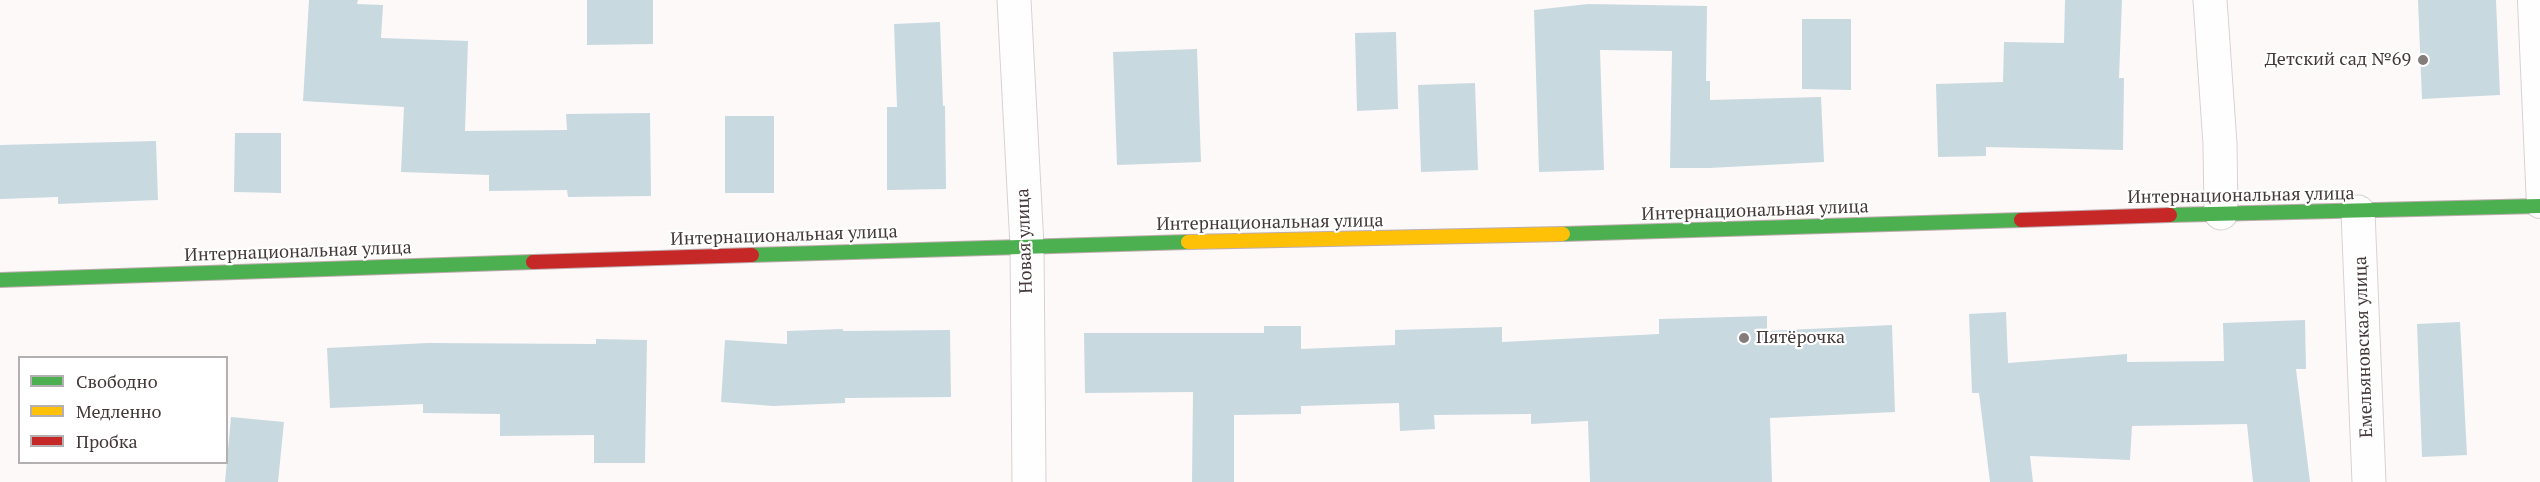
<!DOCTYPE html>
<meta charset="utf-8">
<style>
body{margin:0}
#map{position:relative;width:2540px;height:482px;overflow:hidden;background:#fdf9f9;font-family:"PT Serif",serif}
canvas{display:block}
.legend{position:absolute;left:18px;top:356px;width:210px;height:108px;box-sizing:border-box;background:#fff;border:2px solid #b4afb0;margin:0;padding:8px 10px;list-style:none;font-size:18px;color:#443839}
.legend li{display:flex;align-items:center;gap:12px;height:30px}
.legend b{width:30px;border:2px solid #b4afb0}
</style>
<div id="map">
<canvas width="2540" height="482"></canvas>
<ul class="legend">
<li><b style="height:8px;background:#4caf50"></b>Свободно</li>
<li><b style="height:8px;background:#ffc107"></b>Медленно</li>
<li><b style="height:8px;background:#c62828"></b>Пробка</li>
</ul>
</div>
<script>
const ctx = document.querySelector('canvas').getContext('2d');
ctx.lineJoin = 'round';
function fillPath(path, color) { ctx.fillStyle = color; ctx.fill(path, 'evenodd'); }
const toPath = rows => new Path2D(rows.map(r => 'M' + r).join(''));
function trace(path, color, width, dash) { ctx.strokeStyle = color; ctx.lineWidth = width; ctx.lineCap = dash ? 'butt' : 'round'; ctx.setLineDash(dash || []); ctx.stroke(path); }
function write(font, color, halo, rows, align = 'center') {
  ctx.font = font + ' "PT Serif",serif'; ctx.lineWidth = 4.5; ctx.setLineDash([]); ctx.textBaseline = 'middle'; ctx.strokeStyle = halo; ctx.fillStyle = color; for (const [text, x, y, turn = 0] of rows) {
    ctx.save(); ctx.translate(x, y); ctx.rotate((+turn || 0) * Math.PI / 180); ctx.textAlign = isNaN(turn) ? turn : align; if (halo) ctx.strokeText(text, 0, 0); ctx.fillText(text, 0, 0); ctx.restore();
  }
}
fillPath(toPath([
 [309,0,358,0,357,4,383,5,381,38,468,41,465,131,567,130,566,114,650,113,651,196,568,197,567,190,489,191,489,175,401,172,404,107,303,101],
 [587,0,653,0,653,44,587,45],
 [2065,0,2122,0,2119,78,2124,78,2123,150,1986,147,1986,156,1938,157,1936,84,2003,82,2004,42,2064,43],
 [2418,0,2496,0,2500,95,2422,99],
 [1588,4,1707,6,1706,81,1710,81,1710,100,1821,97,1824,162,1709,168,1670,168,1672,51,1600,50,1604,170,1539,172,1534,10],
 [1802,19,1851,19,1851,90,1802,89],
 [940,22,943,106,945,106,946,189,887,190,887,107,897,107,894,24],
 [1396,32,1398,109,1357,111,1355,33],
 [1197,49,1201,162,1117,165,1113,52],
 [1475,83,1478,170,1421,172,1418,85],
 [725,116,774,116,774,193,725,193],
 [235,133,281,133,281,193,234,192],
 [156,141,158,200,58,204,58,197,0,199,0,145],
 [2006,312,2008,363,2127,354,2127,362,2224,361,2223,323,2305,320,2306,369,2296,369,2310,482,2253,482,2247,424,2132,426,2130,460,2030,456,2033,482,1990,482,1979,393,1972,393,1969,314],
 [1767,316,1767,331,1892,325,1895,412,1770,418,1772,482,1590,482,1588,421,1531,424,1531,414,1434,415,1435,429,1400,431,1399,403,1301,406,1301,414,1234,415,1234,482,1192,482,1193,392,1085,393,1084,333,1264,333,1264,326,1301,326,1301,349,1395,345,1395,330,1502,327,1502,342,1659,334,1659,319],
 [2460,322,2467,455,2422,457,2417,324],
 [843,329,843,331,950,330,951,397,845,398,845,403,773,406,721,402,725,340,787,344,787,331],
 [596,339,647,340,645,463,594,463,594,435,500,436,500,414,423,413,423,404,330,408,327,348,428,343,596,344],
 [231,417,284,422,278,482,225,482]
]), '#c9d9e0');
const lane = toPath([
 [2539,0,2530,1,2539,206]
]);
const street = toPath([
 [1014,0,1027,246,1029,482],
 [2210,0,2220,144,2221,213],
 [2358,212,2369,482]
]);
const fast = toPath([
 [2170,215,2540,206],
 [1563,234,2021,220],
 [752,255,1188,242],
 [0,280,533,262]
]);
const slow = toPath([
 [1188,242,1563,234]
]);
const jam = toPath([
 [2021,220,2170,215],
 [533,262,752,255]
]);
trace(lane, '#d9d1d2', 26);
trace(street, '#d9d1d2', 35);
trace(fast, '#bfacaf', 16);
trace(slow, '#bfacaf', 16);
trace(jam, '#bfacaf', 16);
trace(lane, '#fffefe', 24);
trace(street, '#fffefe', 33);
trace(fast, '#4caf50', 14);
trace(slow, '#ffc107', 14);
trace(jam, '#c62828', 14);
for (const [x, y, r, color] of [
 [2423,60,6,"#857c7c"],
 [1744,338,6,"#857c7c"]
]) { const dot = new Path2D(); dot.arc(x, y, r, 0, 2 * Math.PI); ctx.fillStyle = color; ctx.fill(dot); trace(dot, '#fff', 2); }
write('18px', '#443839', '#fff', [
 ["Детский сад №69",2411,60],
 ["Пятёрочка",1756,338,"left"]
], 'right');
write('18px', '#443839', '#fff', [
 ["Интернациональная улица",2241,196,-1],
 ["Интернациональная улица",1755,211,-2],
 ["Интернациональная улица",1270,223,-1],
 ["Интернациональная улица",784,236,-2],
 ["Новая улица",1025,241,-92],
 ["Интернациональная улица",298,252,-2],
 ["Емельяновская улица",2364,347,-92]
]);
</script>
